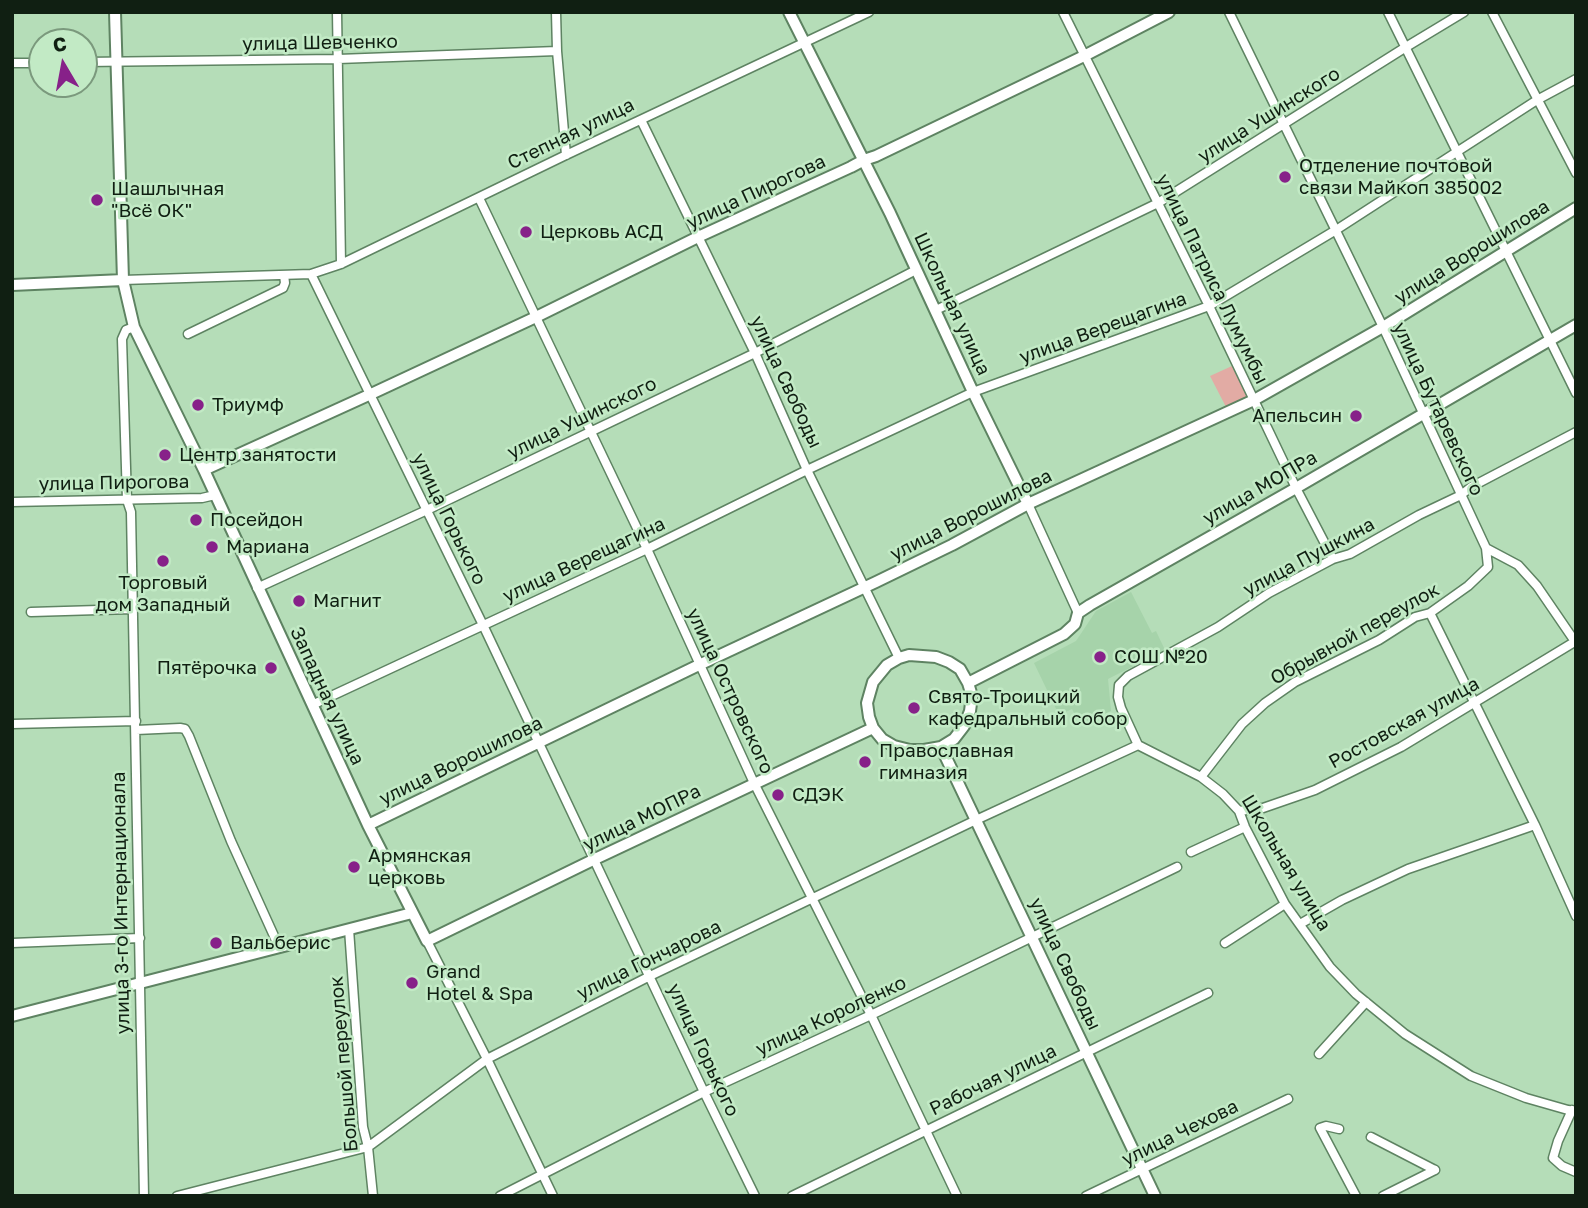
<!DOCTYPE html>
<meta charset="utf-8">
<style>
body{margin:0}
#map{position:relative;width:1588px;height:1208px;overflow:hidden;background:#b5ddb8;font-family:"Golos Text",sans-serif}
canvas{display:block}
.frame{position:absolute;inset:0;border:14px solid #101f12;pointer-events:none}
.north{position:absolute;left:28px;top:28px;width:70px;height:70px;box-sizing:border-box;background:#c2eac5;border:2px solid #7b997d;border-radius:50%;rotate:350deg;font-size:19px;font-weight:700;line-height:28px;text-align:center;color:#101f12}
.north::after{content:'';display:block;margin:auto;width:24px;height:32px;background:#872189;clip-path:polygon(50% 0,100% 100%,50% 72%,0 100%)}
</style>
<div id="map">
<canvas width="1588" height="1208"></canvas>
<div class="frame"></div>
<div class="north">С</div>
</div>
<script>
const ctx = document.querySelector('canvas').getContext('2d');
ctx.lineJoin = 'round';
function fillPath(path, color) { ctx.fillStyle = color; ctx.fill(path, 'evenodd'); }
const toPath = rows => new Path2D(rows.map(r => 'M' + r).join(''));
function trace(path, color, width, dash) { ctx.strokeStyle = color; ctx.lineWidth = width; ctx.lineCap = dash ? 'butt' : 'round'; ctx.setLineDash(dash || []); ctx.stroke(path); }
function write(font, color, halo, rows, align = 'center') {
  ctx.font = font + ' "Golos Text",sans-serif'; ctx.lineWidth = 5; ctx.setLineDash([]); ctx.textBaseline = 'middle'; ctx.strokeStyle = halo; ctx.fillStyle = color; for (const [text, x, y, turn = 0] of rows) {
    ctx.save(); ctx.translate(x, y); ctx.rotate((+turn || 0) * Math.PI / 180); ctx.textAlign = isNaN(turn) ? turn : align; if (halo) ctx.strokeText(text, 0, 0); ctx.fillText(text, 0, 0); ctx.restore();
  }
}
fillPath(toPath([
 [1131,592,1152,633,1156,631,1165,650,1108,679,1111,711,1080,725,1072,709,1059,715,1034,663,1076,641,1096,611]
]), '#a6d3aa');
fillPath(toPath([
 [1232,366,1247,397,1226,407,1210,376]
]), '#e2aba4');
const street = toPath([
 [337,12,341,264],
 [556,12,557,51,566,155],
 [1063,12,1209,306,1296,488,1333,559],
 [1229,12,1383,327,1486,548,1518,565,1537,586,1576,643],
 [1388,12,1576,393],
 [1492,12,1576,173],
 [84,62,338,59,557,51],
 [12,63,42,63],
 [641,120,755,353,807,470,899,658],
 [479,198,647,549,754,783,871,1015,957,1196],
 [311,274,483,625,704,1092,755,1196],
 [123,280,311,274,341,264,566,155,869,12],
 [936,310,1158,203,1406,47,1464,12],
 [134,327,126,330,122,339,127,500,131,512,144,1196],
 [188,334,283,288,285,283,284,275],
 [12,502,202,498,215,495],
 [1028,504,1078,613],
 [257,588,427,510,755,353,916,270],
 [31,612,132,609],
 [1430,613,1535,825,1576,916],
 [312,705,647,549,807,470,973,392,1209,306,1336,230,1537,100,1576,79],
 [12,724,136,721],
 [136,730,180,728,185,729,189,736,231,841,279,947],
 [1138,745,1201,777,1223,794,1239,811,1245,827,1285,904,1330,967,1356,994,1405,1034,1471,1076,1526,1098,1568,1110,1576,1111],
 [1138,745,1121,708,1118,697,1119,685,1128,676,1218,627,1269,593,1333,559,1350,554,1419,515,1461,495,1471,487,1576,432],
 [1201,777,1242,724,1265,703,1295,682,1379,640,1415,617,1430,613,1468,586,1488,567,1486,548],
 [1239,811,1263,808,1315,790,1401,747,1576,641],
 [1191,852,1245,827],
 [1300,924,1342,900,1408,869,1535,825],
 [349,929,363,1127,368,1147,373,1196],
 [427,941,487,1059,553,1196],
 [12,943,140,938],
 [1225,943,1285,904],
 [1319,1054,1366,1002],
 [1572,1110,1558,1141,1553,1158,1562,1166,1576,1172],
 [1339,1129,1326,1126,1320,1128,1356,1196],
 [1371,1137,1435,1170],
 [177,1196,368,1147,487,1059,650,976,976,820,1138,745],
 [500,1196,704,1092,871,1015,1177,867],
 [792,1196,1208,993],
 [1086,1196,1288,1099],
 [1383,1196,1435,1170]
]);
const secondary = toPath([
 [115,12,123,280,134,327,204,470,368,825,427,941,595,859,873,728],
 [789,12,890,213,973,392,1028,504],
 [12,285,123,280],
 [204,470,371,394,536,317,698,237,851,167,864,160,876,156,1084,56,1169,12],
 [909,655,936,657,949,662,960,669,968,683,972,696,970,711,964,726,954,739,941,747,924,750,910,750,894,746,882,739,873,728,869,717,867,703,873,682,887,665,899,658,909,655],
 [968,683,1064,634,1075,624,1078,613,1090,605,1296,488,1576,325],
 [941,747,1155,1196],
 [368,825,701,664,876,582,952,545,1028,504,1254,400,1383,327,1576,208],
 [12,1016,412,913]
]);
trace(street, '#5e8362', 11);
trace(secondary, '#5e8362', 14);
trace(street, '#fff', 8);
trace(secondary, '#fff', 10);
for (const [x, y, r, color] of [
 [1285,177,7,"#872189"],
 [97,200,7,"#872189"],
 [526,232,7,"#872189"],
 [198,405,7,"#872189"],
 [1356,416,7,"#872189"],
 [165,455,7,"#872189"],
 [196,520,7,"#872189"],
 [212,547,7,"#872189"],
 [163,561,7,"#872189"],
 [299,601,7,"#872189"],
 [1100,657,7,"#872189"],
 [271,668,7,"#872189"],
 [914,708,7,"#872189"],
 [865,762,7,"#872189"],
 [778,795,7,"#872189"],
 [354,867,7,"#872189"],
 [216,943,7,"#872189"],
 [412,983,7,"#872189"]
]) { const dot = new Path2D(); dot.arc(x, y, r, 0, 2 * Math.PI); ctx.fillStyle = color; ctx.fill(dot); trace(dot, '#c2eac5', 2.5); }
write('19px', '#101f12', '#c2eac5', [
 ["улица Шевченко",320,43,-1],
 ["улица Ушинского",1269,115,-32],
 ["Степная улица",571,134,-26],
 ["улица Пирогова",756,192,-25],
 ["улица Ворошилова",1472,252,-32],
 ["улица Патриса Лумумбы",1212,279,64],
 ["Школьная улица",952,304,65],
 ["улица Верещагина",1103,328,-20],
 ["улица Свободы",786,382,65],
 ["улица Бутаревского",1438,409,65],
 ["улица Ушинского",582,418,-26],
 ["улица Пирогова",114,483,-1],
 ["улица МОПРа",1260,488,-30],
 ["улица Ворошилова",971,515,-27],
 ["улица Горького",449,519,64],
 ["улица Пушкина",1309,557,-28],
 ["улица Верещагина",584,560,-25],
 ["Обрывной переулок",1355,634,-29],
 ["улица Островского",730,691,65],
 ["Западная улица",327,696,65],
 ["Ростовская улица",1404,723,-29],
 ["улица Ворошилова",461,761,-26],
 ["улица МОПРа",642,818,-26],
 ["Школьная улица",1286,863,59],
 ["улица 3-го Интернационала",121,903,-91],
 ["улица Гончарова",649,960,-26],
 ["улица Свободы",1065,964,65],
 ["улица Короленко",831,1016,-25],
 ["улица Горького",703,1050,65],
 ["Большой переулок",344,1064,-95],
 ["Рабочая улица",993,1080,-26],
 ["улица Чехова",1180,1133,-26]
]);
write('19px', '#101f12', '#c2eac5', [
 ["Отделение почтовой",1299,166],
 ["связи Майкоп 385002",1299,188],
 ["Шашлычная",111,189],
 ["\"Всё ОК\"",111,211],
 ["Церковь АСД",540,232],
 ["Триумф",212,405],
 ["Апельсин",1342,416,"right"],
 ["Центр занятости",179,455],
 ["Посейдон",210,520],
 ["Мариана",226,547],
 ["Торговый",163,583,"center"],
 ["дом Западный",163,605,"center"],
 ["Магнит",313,601],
 ["СОШ №20",1114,657],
 ["Пятёрочка",257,668,"right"],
 ["Свято-Троицкий",928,697],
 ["кафедральный собор",928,719],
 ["Православная",879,751],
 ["гимназия",879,773],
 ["СДЭК",792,795],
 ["Армянская",368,856],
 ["церковь",368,878],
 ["Вальберис",230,943],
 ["Grand",426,972],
 ["Hotel & Spa",426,994]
], 'left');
</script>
